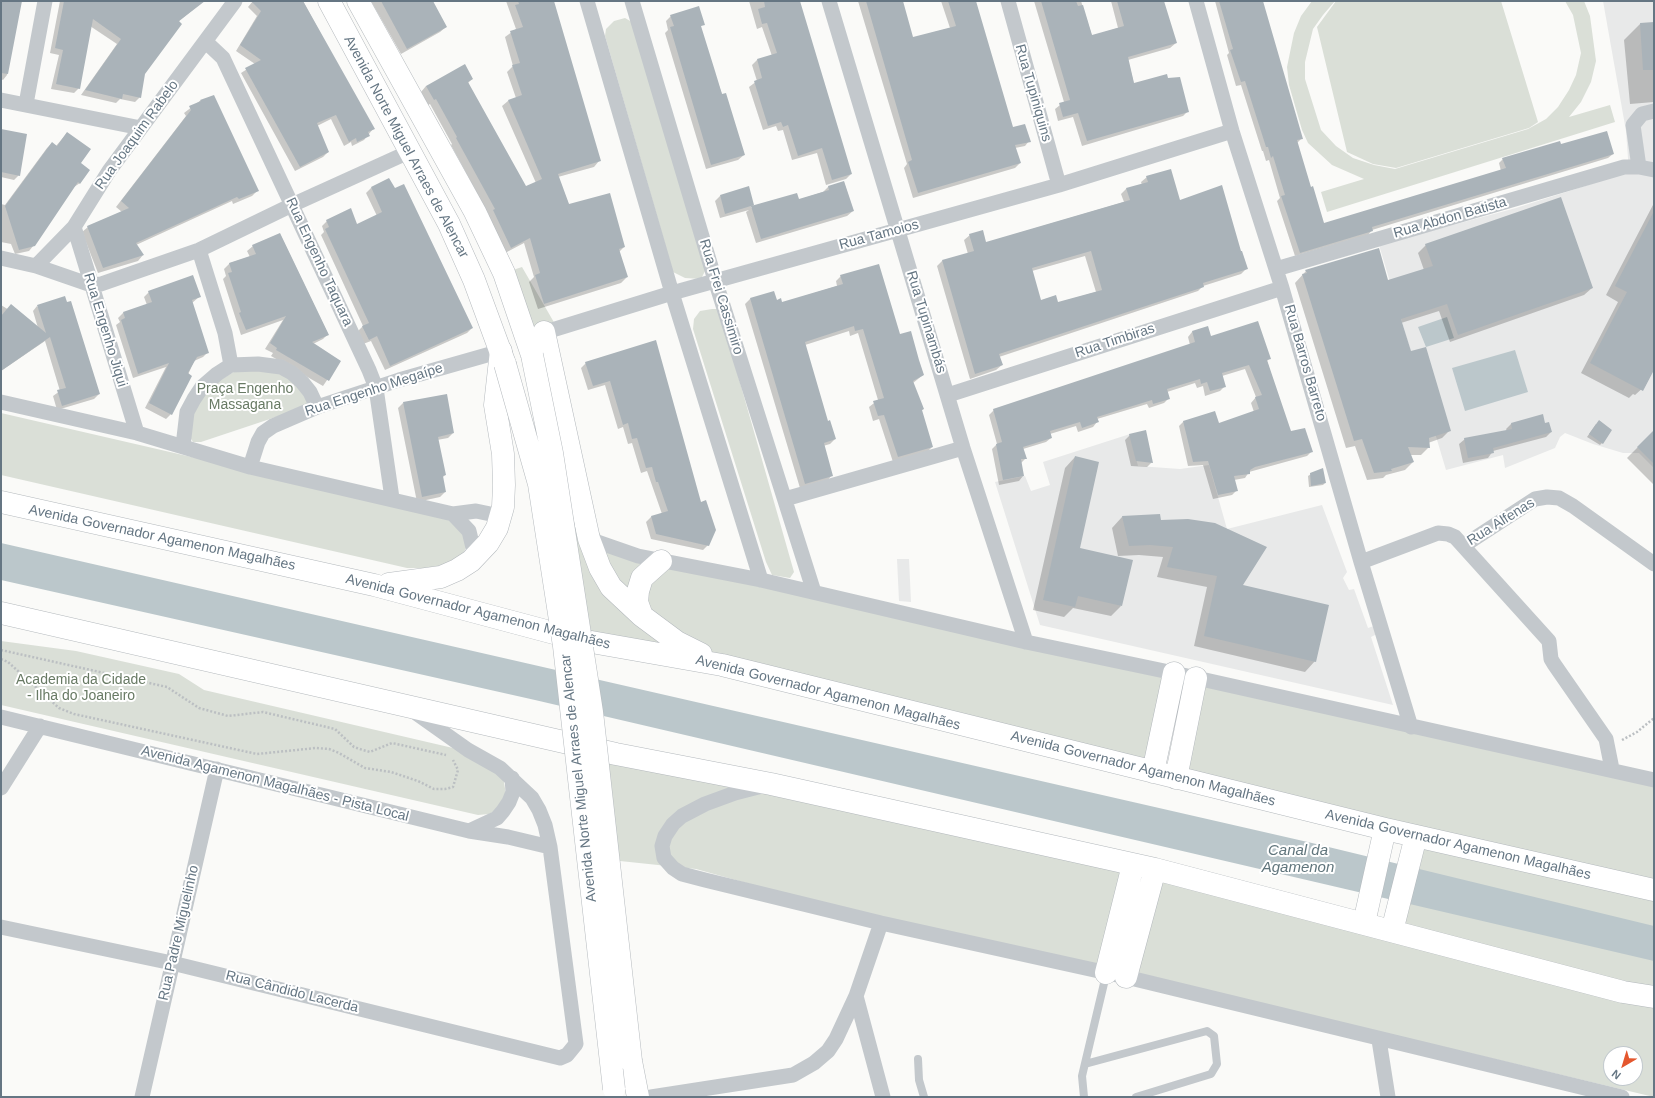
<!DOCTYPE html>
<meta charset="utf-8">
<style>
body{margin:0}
#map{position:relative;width:1655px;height:1098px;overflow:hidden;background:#fafaf8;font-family:Arial,sans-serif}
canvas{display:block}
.frame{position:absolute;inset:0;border:2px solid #657683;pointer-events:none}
.north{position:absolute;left:1603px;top:1046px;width:40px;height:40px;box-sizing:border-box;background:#fff;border:1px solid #c1c8cd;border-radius:50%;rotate:218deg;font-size:11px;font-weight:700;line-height:16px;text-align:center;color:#657683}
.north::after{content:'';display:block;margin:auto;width:14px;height:18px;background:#e4572e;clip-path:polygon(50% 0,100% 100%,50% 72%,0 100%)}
</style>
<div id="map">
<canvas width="1655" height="1098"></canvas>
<div class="frame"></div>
<div class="north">N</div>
</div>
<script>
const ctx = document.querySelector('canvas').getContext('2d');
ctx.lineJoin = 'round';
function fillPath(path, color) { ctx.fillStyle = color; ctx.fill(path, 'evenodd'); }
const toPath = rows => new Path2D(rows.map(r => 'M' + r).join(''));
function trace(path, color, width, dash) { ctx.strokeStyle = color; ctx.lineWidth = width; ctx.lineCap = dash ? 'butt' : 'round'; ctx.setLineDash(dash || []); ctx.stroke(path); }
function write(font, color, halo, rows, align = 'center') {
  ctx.font = font + ' Arial,sans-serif'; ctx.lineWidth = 4; ctx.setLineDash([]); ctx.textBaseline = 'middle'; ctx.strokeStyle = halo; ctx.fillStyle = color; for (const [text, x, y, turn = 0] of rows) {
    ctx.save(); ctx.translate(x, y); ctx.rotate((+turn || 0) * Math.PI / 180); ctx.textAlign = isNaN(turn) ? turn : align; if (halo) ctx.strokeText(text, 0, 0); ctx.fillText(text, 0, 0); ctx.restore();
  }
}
fillPath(toPath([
 [1603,1,1654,1,1654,468,1639,453,1623,453,1593,444,1565,433,1560,437,1555,448,1505,468,1503,455,1446,470,1379,245,1516,208,1629,172,1626,131],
 [1130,434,1138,466,1180,469,1209,465,1227,529,1322,505,1347,572,1343,578,1349,590,1354,589,1368,628,1374,626,1377,634,1371,637,1393,705,1040,625,995,482,1025,476,1031,491,1050,485,1043,462],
 [897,559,909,559,911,602,899,601]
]), '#e8e9e9');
fillPath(toPath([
 [1312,1,1335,1,1323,15,1313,29,1305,62,1305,79,1321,130,1336,146,1353,158,1374,165,1395,169,1528,129,1546,119,1558,107,1569,90,1576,75,1581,53,1573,15,1565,1,1584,1,1590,16,1596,61,1591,82,1581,102,1569,117,1610,105,1615,122,1327,212,1321,192,1364,179,1332,165,1308,143,1302,130,1289,85,1287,67,1294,33,1301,16],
 [1336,1,1501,1,1538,122,1529,128,1396,168,1373,164,1347,152,1317,27],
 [625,18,632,22,706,269,701,279,685,278,673,272,605,36,606,29,614,21],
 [522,267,559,331,555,334,593,524,602,537,615,544,1174,673,1153,772,592,642,504,273],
 [712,309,719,309,794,572,790,578,772,575,766,562,693,329,694,319,700,311],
 [278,367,293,376,312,405,201,442,193,442,190,437,192,410,212,385,237,370],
 [1,413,274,476,458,522,467,545,465,550,462,555,445,565,425,568,407,568,1,475],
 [1,641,76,651,179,674,204,690,453,748,503,777,506,794,497,810,489,814,478,815,1,705],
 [1196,678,1654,780,1654,1097,1381,1032,876,919,696,869,620,861,600,750,1392,931,1416,836,1176,778],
 [1611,1054,1635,1054,1635,1078,1611,1078]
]), '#dadfd7');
fillPath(toPath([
 [1447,317,1454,338,1426,347,1418,327],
 [1515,350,1528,392,1465,411,1452,368],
 [1,543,1312,843,1654,926,1654,961,535,700,1,580]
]), '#bbc7cb');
fillPath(toPath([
 [1,1,21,1,7,75,3,80,1,79],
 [60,1,199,1,201,3,178,22,144,73,140,97,135,102,120,99,116,103,81,95,117,44,90,26,79,88,74,93,51,89,59,55,50,53],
 [253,1,303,1,373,129,364,140,352,146,351,142,344,146,331,119,317,126,328,152,323,157,295,171,241,73,255,64,236,51,257,16,248,7],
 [371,1,416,1,446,27,440,32,401,54],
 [506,1,552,1,599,161,594,167,558,177,569,205,624,247,619,252,627,277,621,283,538,309,529,282,534,277,524,243,505,253,488,217,489,215,451,145,452,144,430,104,428,105,421,92,426,86,472,79,468,83,525,188,536,183,502,106,508,101,516,98,507,72,513,66,505,37,516,29],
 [749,1,799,1,851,174,846,179,826,185,817,153,792,160,783,130,778,131,776,126,763,130,749,87,757,81,752,65,757,60,772,56,762,27,757,29],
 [858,1,902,1,912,38,950,28,941,1,975,1,1012,128,1029,141,1025,146,1015,148,1020,163,1015,168,913,198,904,168,907,164],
 [1034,1,1081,1,1092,36,1118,28,1111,1,1163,1,1176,43,1170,48,1128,60,1134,84,1188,111,1183,116,1082,146,1073,117,1058,121,1055,109,1064,102],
 [1215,1,1262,1,1302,138,1297,143,1310,188,1324,224,1501,171,1499,163,1503,159,1561,145,1613,154,1608,158,1372,230,1368,235,1295,256,1277,201,1280,198,1269,160,1266,161,1263,151,1262,151,1241,85,1236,86,1227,55,1229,53],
 [671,16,703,24,700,27,714,72,744,155,738,160,706,169,665,33,668,30,666,21],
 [1654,23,1654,102,1630,104,1624,40,1640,24],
 [201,100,258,190,252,196,233,204,232,201,136,245,143,255,138,261,98,273,82,232,88,227,122,212,116,207,186,116,184,113],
 [1,130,19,175,14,180,1,177],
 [67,133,79,163,80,183,74,187,34,245,29,251,15,254,11,244,1,242,1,204,5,205,47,148,52,143,56,146],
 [1147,177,1179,201,1247,268,1241,274,1203,286,1198,291,999,357,1002,365,996,370,970,379,937,266,942,261,968,254,964,240,970,235,985,243,1124,202,1121,194,1126,189,1142,185,1141,182],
 [1085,256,1096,292,1057,303,1040,301,1032,271],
 [389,179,472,328,467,333,385,370,371,341,363,344,357,332,363,326,321,235,324,232,322,226,327,221,357,225,377,216,366,193,371,188],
 [844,182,853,211,847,216,756,243,746,212,749,210,720,218,715,201,720,196,753,205,751,208,796,194,798,200,823,192,828,187],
 [1654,203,1654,368,1645,386,1635,395,1633,394,1629,398,1581,373,1618,302,1606,295],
 [280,234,328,334,323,339,313,344,340,361,323,386,271,356,273,353,265,349,283,320,241,335,223,279,226,276,224,269,230,263,250,257,247,251,253,246],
 [1426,245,1592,288,1584,295,1450,342,1439,311,1401,323,1410,353,1449,431,1442,438,1428,443,1429,447,1421,455,1410,455,1413,462,1405,470,1386,475,1383,478,1367,480,1355,446,1346,448,1295,283,1306,271,1388,282,1424,270,1418,253],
 [841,276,900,336,923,375,913,383,923,409,921,411,932,447,927,452,893,462,879,419,873,421,869,407,878,400,858,333,850,336,849,331,805,345,827,422,835,439,830,444,823,446,832,475,827,481,800,488,745,304,750,299,782,303,837,286,836,281],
 [149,292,199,297,192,303,208,352,203,357,194,361,171,414,166,419,145,408,166,367,133,378,116,325,120,322,118,318,123,313,147,305,144,297],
 [1,305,38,328,33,311,37,306,99,394,94,399,57,410,53,396,60,391,45,341,1,371],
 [1207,327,1210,338,1270,358,1267,361,1290,433,1312,451,1307,456,1249,472,1245,478,1234,480,1237,490,1232,495,1213,499,1203,465,1188,466,1179,426,1184,421,1218,424,1254,412,1251,403,1256,397,1245,369,1222,376,1225,386,1220,391,1205,396,1203,386,1197,388,1195,383,1167,392,1169,398,1164,403,1149,408,1147,404,1097,419,1097,422,1093,427,1078,432,1076,426,1050,434,1051,438,1046,442,1023,449,1026,458,1021,463,1023,476,1019,481,999,485,992,449,997,444,989,415,994,410,1190,345,1188,337,1192,332],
 [655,342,708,545,703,550,651,539,646,522,651,517,662,514,647,471,641,473,632,443,628,444,623,427,618,429,605,385,588,390,581,368,586,363],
 [403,403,453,433,448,438,437,440,445,475,442,478,445,492,440,497,417,502,398,408],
 [1511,424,1545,424,1551,432,1546,437,1493,451,1488,458,1463,463,1459,444,1465,439,1507,431,1506,429],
 [1596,424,1602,443,1600,445,1587,437],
 [1654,431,1654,485,1627,458],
 [1130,435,1152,462,1147,467,1131,466,1125,440],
 [1075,457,1078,548,1121,606,1111,616,1073,608,1064,617,1033,610,1065,468],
 [1311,474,1325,483,1323,485,1309,487,1308,476],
 [1122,517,1160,521,1241,586,1315,661,1305,672,1194,646,1207,587,1157,577,1163,557,1139,555,1118,556,1112,528]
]), '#0003');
fillPath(toPath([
 [1,1,22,1,8,74,1,73],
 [64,1,205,1,179,21,182,24,145,74,141,98,123,94,122,99,85,90,121,39,93,19,80,89,56,84,63,50,55,48],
 [251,1,303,1,375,129,368,132,370,136,357,142,356,138,349,142,336,115,317,123,329,152,300,167,245,68,261,60,240,45,261,11],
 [381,1,433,1,447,27,407,49],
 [518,1,554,1,601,161,558,174,569,204,610,193,625,247,619,249,628,277,544,304,535,275,540,273,530,238,511,248,493,210,495,209,456,138,457,137,436,99,434,100,426,86,465,64,473,79,468,82,526,186,542,179,508,100,522,95,512,65,520,63,510,31,523,27,515,5,519,4],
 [764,1,800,1,852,174,832,180,822,148,798,156,788,125,783,127,781,122,768,126,754,81,762,78,757,59,777,53,767,23,762,24,758,9,765,7],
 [866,1,903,1,913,37,956,26,948,1,976,1,1013,127,1025,124,1031,142,1015,145,1021,163,918,193,908,162,912,160],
 [1041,1,1076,1,1078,6,1083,5,1092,35,1124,26,1117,1,1164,1,1177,43,1128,57,1134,83,1167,74,1168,78,1180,77,1189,112,1087,141,1078,113,1063,117,1059,103,1070,100],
 [1219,1,1263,1,1303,139,1297,140,1311,187,1313,186,1324,223,1506,168,1502,158,1560,141,1561,144,1607,131,1614,154,1372,227,1373,231,1300,253,1281,196,1285,195,1273,156,1271,158,1268,147,1266,147,1245,81,1241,82,1230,50,1233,49],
 [699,6,705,25,701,26,715,71,722,94,726,93,745,155,711,165,670,27,674,26,670,15],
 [1654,22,1654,70,1643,70,1640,23],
 [214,95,259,191,239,199,237,197,136,243,144,255,103,268,87,226,129,208,121,201,191,110,189,106,201,101,200,100],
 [1,129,27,134,20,176,1,172],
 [67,132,91,149,81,163,90,170,80,184,78,182,35,246,19,250,5,206,52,142,57,146],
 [1171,169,1180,200,1222,185,1241,251,1242,251,1248,269,1203,283,1204,287,999,354,1003,365,975,374,942,260,974,251,969,234,983,230,986,242,1130,200,1126,188,1148,182,1146,176],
 [1091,251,1102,290,1058,302,1056,295,1041,300,1032,268],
 [389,178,395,188,404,184,473,328,390,366,377,336,369,340,362,326,369,323,325,229,329,227,326,220,351,208,357,224,382,212,371,187],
 [844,181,854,211,761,239,751,206,797,193,799,199,829,190,828,186],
 [749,186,754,205,725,214,720,195],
 [1561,197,1593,288,1458,335,1447,304,1401,319,1411,351,1426,347,1451,431,1429,438,1430,448,1408,447,1414,462,1391,469,1392,471,1374,473,1362,439,1354,441,1302,274,1307,273,1305,270,1379,248,1388,280,1433,266,1425,244],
 [1654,211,1654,370,1643,391,1590,363,1627,292,1615,286],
 [280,233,329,335,312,342,341,361,329,381,276,350,277,348,270,343,286,316,246,330,239,313,241,312,228,273,232,272,229,263,256,254,252,245],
 [879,264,900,334,911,331,919,360,924,375,913,381,924,409,922,410,933,447,898,457,884,415,878,416,873,401,884,398,863,329,855,331,854,326,805,342,828,421,830,420,836,439,824,443,833,476,805,484,750,298,774,291,777,300,781,298,782,302,843,284,840,275],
 [193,275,201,297,192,300,209,353,197,357,188,373,192,376,172,415,149,403,169,363,138,374,121,320,125,318,123,312,152,302,148,291],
 [65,296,67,302,71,301,100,394,62,406,57,390,66,388,50,337,1,371,1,316,11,304,46,333,37,305],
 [1258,321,1271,359,1267,360,1291,431,1305,428,1313,452,1255,467,1250,470,1250,474,1234,476,1238,491,1218,495,1208,461,1193,462,1183,421,1215,411,1219,423,1259,409,1255,397,1262,395,1249,365,1222,373,1226,387,1210,391,1207,382,1201,384,1200,379,1167,389,1170,399,1153,404,1152,400,1097,417,1099,422,1082,428,1080,422,1050,431,1052,438,1023,447,1027,459,1021,459,1024,476,1003,480,996,444,1002,442,993,409,1195,342,1192,331,1208,326,1211,336],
 [656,340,701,502,706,500,716,530,709,546,656,534,651,516,668,511,658,482,656,482,652,467,646,468,637,438,632,439,628,423,623,425,610,381,593,386,585,362],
 [447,394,454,433,438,437,446,475,443,476,446,492,422,497,403,402],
 [1543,414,1545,423,1549,422,1552,432,1493,448,1494,453,1468,458,1464,438,1512,429,1511,423],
 [1599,420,1612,430,1603,444,1589,434],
 [1146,430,1153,463,1136,461,1129,434],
 [1654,430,1654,464,1637,447],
 [1075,456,1099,462,1080,548,1133,560,1122,606,1078,596,1075,607,1043,600],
 [1323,468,1326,483,1311,486,1310,473],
 [1160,514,1161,520,1188,519,1215,523,1267,547,1243,585,1329,605,1316,662,1204,636,1217,576,1167,567,1173,547,1150,545,1129,546,1122,516]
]), '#aab3b9');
const primary = toPath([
 [329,1,449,224,474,280,505,364],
 [358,1,475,212,504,273,532,355],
 [631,1061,638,1097]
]);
const highway = toPath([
 [544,332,589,539,600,568,611,587,642,616],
 [1,502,374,585,580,640,722,665,1385,829,1654,890],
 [661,561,642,578,638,591,637,602,642,616,677,642,701,654],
 [389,584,441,577,457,570,471,561,488,543,497,528,503,507,504,485,503,454,495,405,501,351],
 [1,613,616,754,771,784,1155,869,1623,992,1654,997],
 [1153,772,1174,673],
 [1176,778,1196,678],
 [1364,923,1385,829],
 [1392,931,1416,836],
 [1106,973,1133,865],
 [1126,977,1155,869]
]);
trace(primary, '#b5babe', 23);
trace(highway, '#b4b9bd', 23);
trace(toPath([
 [1,650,167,687,199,708,228,716,263,712,335,729,354,747,363,750,370,752,392,743,446,755],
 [1,659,8,662,59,708,74,714,257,754,316,748,329,749,339,753,365,768,391,772,418,781,434,789,445,789,453,787,458,770,453,760],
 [1622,740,1637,732,1654,718]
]), '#bbbfc2', 2.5, [2, 2]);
trace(toPath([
 [918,1059,919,1080,924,1097],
 [1085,1064,1207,1031,1214,1036,1217,1064,1211,1074,1136,1097],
 [1084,1097,1082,1076,1106,975]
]), '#c3c8cc', 8);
trace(toPath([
 [587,1,672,293,761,580],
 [632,1,715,280,814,592],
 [829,1,963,448,1026,642],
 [1008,1,1059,185],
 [1196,1,1232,131,1282,288,1361,562,1411,727],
 [206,42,223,58,369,370,376,388,392,498],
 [1,100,141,128],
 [26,104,45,1],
 [1639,167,1654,170],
 [74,227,137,433],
 [199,250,225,333,231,365],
 [1,258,36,266,91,285,101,284,199,250,292,205,411,151],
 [36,266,74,227,109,171,235,1],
 [1276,269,1624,167,1639,167,1633,125,1642,114,1654,111],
 [536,335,672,293,1059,185,1232,131],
 [948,395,1282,288],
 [1,402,137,433,250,467,453,514,469,531,474,552,471,561],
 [183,446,187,412,194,399,202,387,217,374,231,365,258,364,281,367,292,373,302,382,310,392,317,407],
 [250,467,258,442,263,433,273,426,317,407,399,380,501,351],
 [785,499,963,448],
 [453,514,476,511,500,516],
 [589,539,638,556,761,580,1026,642,1174,673,1654,780],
 [1463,546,1535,499,1547,497,1559,498,1573,506,1654,564],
 [1361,562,1438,533,1448,534,1455,537,1549,641,1551,659,1554,664,1606,739,1612,769],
 [1,717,469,831,508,837,550,847],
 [766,785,735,793,705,804,682,816,673,824,665,836,662,846,664,858,673,868,682,874,705,880,881,923,1126,977,1622,1097],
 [1,788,40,726],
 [469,831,497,818,503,811,509,802,513,792,512,778],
 [1,927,172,963,560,1058,567,1055,576,1044,550,847,545,825,539,810,532,798,500,768,468,750,413,711],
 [856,996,883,1097],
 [1379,1040,1388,1097],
 [142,1097,217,769],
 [651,1097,793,1075,814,1063,828,1051,836,1039,856,996,881,923]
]), '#c3c8cc', 15);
trace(primary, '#fff', 22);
trace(highway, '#fff', 22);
const primaryBridge = toPath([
 [532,355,552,453,592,712,631,1061],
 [505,364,539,484,564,646,614,1089]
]);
trace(primaryBridge, '#b5babe', 23, []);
trace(primaryBridge, '#fff', 22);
write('14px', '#657683', '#fff', [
 ["Rua Tupiniquins",1033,93,74],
 ["Rua Joaquim Rabelo",137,135,-54],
 ["Avenida Norte Miguel Arraes de Alencar",406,147,62],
 ["Rua Abdon Batista",1450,218,-16],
 ["Rua Tamoios",879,235,-15],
 ["Rua Engenho Taquara",319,262,65],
 ["Rua Frei Cassimiro",721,297,73],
 ["Rua Tupinambás",926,322,73],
 ["Rua Engenho Jiqui",105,330,73],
 ["Rua Timbiras",1115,341,-18],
 ["Rua Barros Barreto",1305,363,74],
 ["Rua Engenho Megaípe",374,390,-18],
 ["Rua Alfenas",1501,522,-32],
 ["Avenida Governador Agamenon Magalhães",162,538,12],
 ["Avenida Governador Agamenon Magalhães",478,612,14],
 ["Avenida Governador Agamenon Magalhães",828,693,14],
 ["Avenida Governador Agamenon Magalhães",1143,769,14],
 ["Avenida Norte Miguel Arraes de Alencar",579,778,-96],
 ["Avenida Agamenon Magalhães - Pista Local",275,784,14],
 ["Avenida Governador Agamenon Magalhães",1458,845,13],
 ["Rua Padre Miguelinho",179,933,-77],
 ["Rua Cândido Lacerda",292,992,14]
]);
write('14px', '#687a64', '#fff', [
 ["Praça Engenho",245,389],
 ["Massagana",245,405],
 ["Academia da Cidade",81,680],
 ["- Ilha do Joaneiro",81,696]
]);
write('italic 15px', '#60757c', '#fff', [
 ["Canal da",1298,851],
 ["Agamenon",1298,868]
]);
</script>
